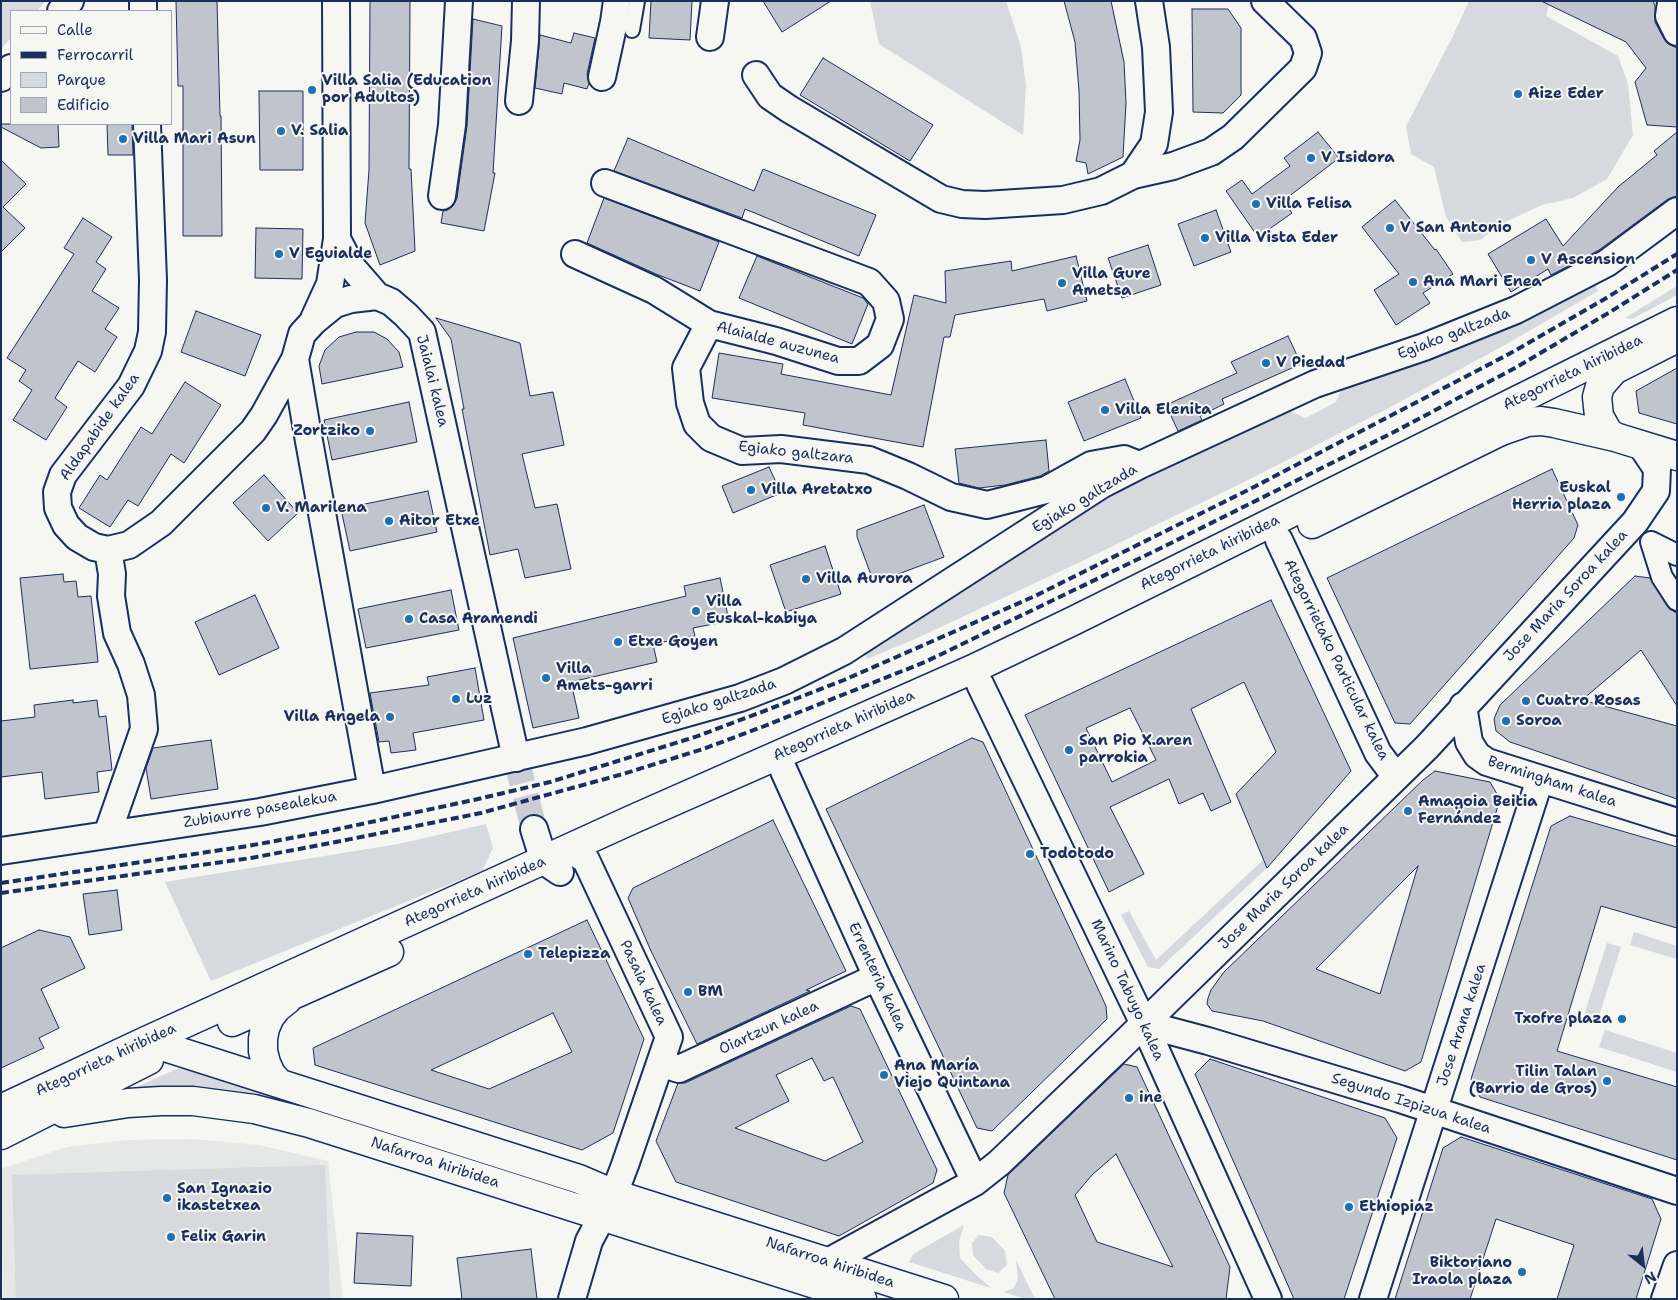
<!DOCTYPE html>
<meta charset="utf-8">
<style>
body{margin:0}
#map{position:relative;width:1678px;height:1300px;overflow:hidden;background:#f6f6f2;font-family:"Shantell Sans",sans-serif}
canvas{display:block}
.frame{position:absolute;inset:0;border:2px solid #1b2f5e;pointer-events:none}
.legend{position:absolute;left:10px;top:10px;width:162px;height:115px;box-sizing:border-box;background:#f6f6f2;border:1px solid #9ea6b7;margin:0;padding:6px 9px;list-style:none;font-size:15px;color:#1b2f5e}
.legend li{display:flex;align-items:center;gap:10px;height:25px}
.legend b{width:25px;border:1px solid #9ea6b7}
.north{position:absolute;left:1618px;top:1240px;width:50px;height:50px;-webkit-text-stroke:4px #f6f6f2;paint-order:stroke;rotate:151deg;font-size:14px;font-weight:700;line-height:20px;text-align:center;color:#1b2f5e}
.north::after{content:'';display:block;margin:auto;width:18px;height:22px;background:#1b2f5e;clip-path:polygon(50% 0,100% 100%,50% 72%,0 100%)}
</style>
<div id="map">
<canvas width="1678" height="1300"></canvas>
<div class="frame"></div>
<ul class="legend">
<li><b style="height:6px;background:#f6f6f2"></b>Calle</li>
<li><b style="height:6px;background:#1b2f5e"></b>Ferrocarril</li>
<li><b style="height:14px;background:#d6d9dd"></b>Parque</li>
<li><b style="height:14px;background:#c0c4cd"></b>Edificio</li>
</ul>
<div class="north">N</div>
</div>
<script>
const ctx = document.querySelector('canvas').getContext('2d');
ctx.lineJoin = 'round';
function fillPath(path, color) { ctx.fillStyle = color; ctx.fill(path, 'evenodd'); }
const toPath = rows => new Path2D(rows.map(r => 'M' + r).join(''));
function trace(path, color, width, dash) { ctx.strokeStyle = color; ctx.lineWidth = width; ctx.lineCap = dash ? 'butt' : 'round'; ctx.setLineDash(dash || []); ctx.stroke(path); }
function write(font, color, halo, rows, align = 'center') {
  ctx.font = font + ' "Shantell Sans",sans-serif'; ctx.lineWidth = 4; ctx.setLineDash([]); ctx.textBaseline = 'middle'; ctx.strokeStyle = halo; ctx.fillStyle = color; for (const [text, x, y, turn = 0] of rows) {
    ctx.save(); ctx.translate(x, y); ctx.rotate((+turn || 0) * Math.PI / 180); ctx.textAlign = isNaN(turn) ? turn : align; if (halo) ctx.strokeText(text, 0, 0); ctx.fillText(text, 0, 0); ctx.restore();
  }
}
fillPath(toPath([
 [192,1139,259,1145,328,1161,343,1299,3,1299,1,1169,67,1147,127,1140]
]), '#e6e7e7');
fillPath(toPath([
 [1,1,46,1,37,11,11,11,11,38,1,49],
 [870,1,1006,1,1021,47,1026,86,1023,135,879,44],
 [1469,1,1550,1,1546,16,1618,56,1628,84,1633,135,1607,179,1573,198,1542,205,1503,223,1480,240,1462,242,1446,217,1434,167,1411,154,1406,126,1452,38],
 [1594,284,1598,291,1503,346,1381,412,1240,484,1080,562,915,639,867,659,863,650,1107,495,1285,409,1306,418,1336,402,1343,384],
 [1677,286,1677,295,1632,319,1625,318],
 [486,824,493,848,482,871,211,981,165,882,398,844],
 [1263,860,1267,868,1159,969,1148,967,1121,915,1129,911,1156,960],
 [1634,932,1677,946,1677,959,1630,945],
 [1607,943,1621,947,1598,1019,1584,1015],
 [1605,1030,1677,1053,1677,1072,1599,1047],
 [181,1067,305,1106,303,1111,130,1090],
 [325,1165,330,1299,16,1299,12,1175],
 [964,1225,959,1241,960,1258,975,1274,991,1288,909,1262,913,1254],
 [979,1235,992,1237,1005,1251,1007,1265,998,1273,986,1269,973,1255,972,1243],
 [1016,1260,1035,1299,1026,1299,1003,1292,1014,1288,1018,1278]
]), '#d6d9dd');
const building = toPath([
 [176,1,217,1,220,116,221,116,222,236,183,236,183,86,178,86,176,1],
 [370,1,410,1,409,169,411,169,415,251,380,265,365,223,369,170,370,1],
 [651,1,692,1,690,40,649,38,651,1],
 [763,1,831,1,782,32,763,1],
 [1064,1,1111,1,1124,62,1126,103,1123,157,1088,174,1086,163,1076,161,1080,140,1079,91,1075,42,1064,1],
 [1541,1,1653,1,1655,6,1655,22,1664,39,1668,44,1677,48,1677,127,1647,125,1635,82,1646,68,1626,42,1541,1],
 [1192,9,1228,9,1241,28,1241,95,1223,113,1193,112,1192,9],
 [473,19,502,26,493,173,495,173,484,231,441,223,443,211,448,210,453,206,457,198,467,126,473,19],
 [574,33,595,38,587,74,589,83,587,89,564,83,562,94,535,88,540,35,571,43,574,33],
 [823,58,933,125,910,161,800,95,823,58],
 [259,91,303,91,303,170,260,170,259,91],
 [1,124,58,124,59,147,41,148,1,127,1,124],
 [107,124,132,124,133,155,108,155,107,124],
 [1318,132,1339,158,1283,201,1292,213,1258,237,1226,191,1242,180,1252,194,1290,166,1284,158,1318,132],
 [1677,132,1677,196,1668,199,1599,250,1551,275,1548,269,1511,292,1488,254,1546,219,1563,246,1618,187,1657,155,1654,151,1677,132],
 [628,138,754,191,763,169,876,215,859,256,745,209,742,218,614,171,628,138],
 [1,160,26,184,3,207,25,228,1,252,1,160],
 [604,198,719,242,700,291,656,274,587,243,604,198],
 [1395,200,1435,250,1436,249,1453,274,1423,293,1430,303,1396,325,1374,290,1399,274,1362,227,1395,200],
 [1216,210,1231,252,1194,266,1178,224,1216,210],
 [83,218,112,237,96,262,106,269,92,291,119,308,105,329,117,337,95,372,78,361,55,398,67,407,46,440,13,420,32,390,19,381,26,370,7,358,74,254,64,248,83,218],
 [256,228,303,229,302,279,255,278,256,228],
 [1148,245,1161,285,1122,298,1108,258,1148,245],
 [757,256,863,298,868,304,852,344,739,298,757,256],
 [1076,256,1087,301,1047,311,1044,299,955,315,950,337,944,337,923,447,803,425,805,413,712,398,719,353,783,364,781,374,891,395,914,295,946,303,945,271,1011,261,1012,271,1076,256],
 [196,311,261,335,245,376,181,352,196,311],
 [436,318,520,343,530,396,553,392,564,445,522,454,535,508,557,504,571,569,525,578,518,549,490,555,462,409,464,409,451,339,436,318],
 [356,332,374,332,387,339,399,352,403,367,322,384,319,366,325,350,339,337,356,332],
 [1288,336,1301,364,1222,399,1224,404,1200,416,1202,420,1178,431,1166,405,1237,373,1231,362,1288,336],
 [1677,368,1677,424,1639,413,1636,391,1677,368],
 [1125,379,1141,418,1084,441,1068,402,1125,379],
 [185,382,221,405,184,463,171,454,138,506,128,500,110,527,79,508,100,475,107,480,141,427,152,434,185,382],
 [409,402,417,442,332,460,324,420,409,402],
 [1046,440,1049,471,1040,476,1005,485,979,488,959,483,955,449,1046,440],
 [769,467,781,493,733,513,722,486,769,467],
 [1552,469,1578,525,1574,538,1410,724,1395,723,1327,578,1552,469],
 [264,475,298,513,268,541,233,503,264,475],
 [428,491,437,532,350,551,341,509,428,491],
 [924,505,944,557,874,583,857,537,857,530,924,505],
 [825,546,841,594,786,612,770,565,825,546],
 [63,574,64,582,76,581,78,597,91,596,98,662,30,669,20,578,63,574],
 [1635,576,1650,578,1667,606,1677,614,1677,706,1641,650,1582,700,1677,726,1677,799,1510,742,1496,731,1494,719,1500,705,1635,576],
 [720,578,729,621,693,628,695,636,653,644,657,662,571,682,579,718,533,728,513,638,686,596,684,586,720,578],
 [451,590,459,630,366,648,358,609,451,590],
 [255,595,279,648,219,675,195,622,255,595],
 [1271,600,1351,771,1267,868,1236,794,1276,752,1244,682,1191,709,1231,802,1211,811,1203,793,1179,804,1169,779,1110,807,1144,874,1109,892,1025,715,1271,600],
 [1130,708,1156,760,1112,782,1086,728,1130,708],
 [475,668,484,720,413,733,416,750,391,753,389,741,379,742,370,693,429,685,427,677,475,668],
 [73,700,73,703,97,700,99,717,106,716,112,770,97,772,99,792,45,799,42,772,1,777,1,721,35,717,34,705,73,700],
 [972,738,983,742,1106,1006,1107,1019,992,1131,977,1128,826,809,972,738],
 [211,740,218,789,151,799,146,768,153,748,211,740],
 [1435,771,1490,782,1500,799,1421,1062,1405,1071,1263,1021,1212,1011,1207,1004,1208,998,1211,990,1224,972,1423,780,1435,771],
 [1418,866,1380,994,1316,969,1418,866],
 [1570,816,1677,847,1677,928,1601,906,1557,1051,1677,1087,1677,1160,1480,1097,1471,1079,1551,826,1570,816],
 [773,820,846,971,806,990,810,991,697,1044,651,951,628,898,633,888,773,820],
 [117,890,122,930,89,935,83,894,117,890],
 [587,920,644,1039,613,1133,582,1150,315,1065,313,1048,587,920],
 [553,1013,572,1052,489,1089,431,1070,553,1013],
 [39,930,70,937,85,968,41,989,59,1028,39,1038,44,1048,1,1068,1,948,39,930],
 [851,1006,860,1009,937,1170,933,1183,839,1236,676,1182,656,1141,678,1083,685,1083,851,1006],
 [812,1058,824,1081,833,1077,863,1142,825,1161,735,1128,789,1101,776,1075,812,1058],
 [1210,1059,1385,1118,1397,1138,1344,1299,1294,1299,1195,1074,1210,1059],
 [1124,1064,1137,1067,1230,1267,1226,1299,1055,1299,1004,1193,1008,1175,1124,1064],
 [1116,1154,1173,1267,1097,1242,1075,1195,1092,1175,1116,1154],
 [1461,1137,1652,1199,1661,1219,1636,1299,1557,1299,1574,1245,1496,1219,1470,1299,1395,1299,1443,1148,1461,1137],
 [357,1233,413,1236,411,1286,354,1283,357,1233],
 [531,1249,537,1299,462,1299,457,1258,531,1249]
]);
fillPath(building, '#c0c4cd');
trace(building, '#1b2f5e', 1);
trace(toPath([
 [516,758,534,829]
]), '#caced4', 26, [26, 13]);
const service = toPath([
 [632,30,637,1]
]);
const pedestrian = toPath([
 [1651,542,1662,577,1677,600],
 [1651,542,1677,555]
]);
const minor = toPath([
 [143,1,143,11],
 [336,1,337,239,351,266,377,296,391,302,406,315,422,332,516,758],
 [1673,1,1671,3,1669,16,1677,32],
 [61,11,70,1],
 [710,37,715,1],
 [756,75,770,96,789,109,941,199,962,204,985,205,1063,200,1101,191,1133,175,1154,144,1159,112,1156,47,1149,1],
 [602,77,614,22,617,1],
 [1,78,11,68],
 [519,101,525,41,526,1],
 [147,124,153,280,152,332,148,351,131,386,63,475,57,492,58,508,66,525,77,537,94,547,108,550,129,545,161,523,253,431,264,415,295,359,302,334,313,322,335,304,351,299,377,296],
 [1133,175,1173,166,1211,152,1233,137,1303,68,1308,53,1303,38,1265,1],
 [442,196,452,125,459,1],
 [575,254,654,290,709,324,776,341,838,361,859,361,880,345,890,319,886,301,869,282,605,183],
 [314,319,330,284,337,239],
 [709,324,686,368,690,403,697,424,711,438,742,451,781,449,869,460,908,476,951,497,987,505,1046,490,1091,465,1124,459,1139,465],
 [295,359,307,430,372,790],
 [1279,540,1378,753,1396,777],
 [980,684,1144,1024,1268,1299],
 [1463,706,1469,742,1477,755,1487,762,1677,822],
 [784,771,877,977,975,1182],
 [534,829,544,861,560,872],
 [107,835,144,729,141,695,131,664,117,633,111,596,112,574,108,550],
 [570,849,586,860,669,1037,625,1165,614,1194,589,1241,572,1299],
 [1,851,260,812,372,790,587,741,740,698,784,681,844,651,1101,485,1140,465,1315,384,1424,347,1516,310,1607,263,1677,211],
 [1144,1024,1208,1041,1400,1099,1677,1191],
 [660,1063,679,1069,877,977],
 [828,1262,975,1182,999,1163,1117,1050,1427,747,1635,522,1656,491,1657,469,1641,445],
 [1373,1299,1540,779],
 [1665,1299,1677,1265]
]);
const tertiary = toPath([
 [1501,431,1527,422,1541,421,1554,423,1615,437,1677,456],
 [1615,437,1608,432,1599,416,1597,397,1600,386,1614,370,1677,338]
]);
const secondary = toPath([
 [1312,524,1501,431],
 [232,1022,389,952],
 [146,1041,579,1179,614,1194,944,1299],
 [279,1083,271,1074,266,1063,263,1051,263,1039,265,1028,270,1017,277,1008,287,1000],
 [1,1109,146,1041,631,820,973,669,1073,621,1677,321],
 [64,1113,128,1103,161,1101,193,1101,254,1109,309,1123,862,1299],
 [1,1135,149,1060]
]);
trace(service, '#1b2f5e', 18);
trace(pedestrian, '#1b2f5e', 24);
trace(minor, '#1b2f5e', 30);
trace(tertiary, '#1b2f5e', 31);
trace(secondary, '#1b2f5e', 31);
trace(service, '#f6f6f2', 14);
trace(pedestrian, '#f6f6f2', 20);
trace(minor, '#f6f6f2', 26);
trace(tertiary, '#f6f6f2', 28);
trace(secondary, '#f6f6f2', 28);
trace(toPath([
 [1,883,248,846,329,831,478,799,550,782,621,760,695,737,759,713,844,680,1035,596,1252,488,1509,354,1603,300,1677,254],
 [1,893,251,858,341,841,481,813,623,774,703,749,762,727,925,662,1161,548,1392,433,1515,368,1610,312,1677,270]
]), '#1b2f5e', 4, [8, 4]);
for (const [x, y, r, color] of [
 [312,90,5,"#1f6fb2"],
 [1518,94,5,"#1f6fb2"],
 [281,131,5,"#1f6fb2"],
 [123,139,5,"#1f6fb2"],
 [1311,158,5,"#1f6fb2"],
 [1256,204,5,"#1f6fb2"],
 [1390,228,5,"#1f6fb2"],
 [1205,238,5,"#1f6fb2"],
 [279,254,5,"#1f6fb2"],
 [1531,260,5,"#1f6fb2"],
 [1413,282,5,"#1f6fb2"],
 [1062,283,5,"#1f6fb2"],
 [1266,363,5,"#1f6fb2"],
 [1105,410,5,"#1f6fb2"],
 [370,431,5,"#1f6fb2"],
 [751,490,5,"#1f6fb2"],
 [1621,497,5,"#1f6fb2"],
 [266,508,5,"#1f6fb2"],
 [389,521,5,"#1f6fb2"],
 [806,579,5,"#1f6fb2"],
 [696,611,5,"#1f6fb2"],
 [409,619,5,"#1f6fb2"],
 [618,642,5,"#1f6fb2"],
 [546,678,5,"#1f6fb2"],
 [456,699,5,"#1f6fb2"],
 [1526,701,5,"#1f6fb2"],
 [390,717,5,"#1f6fb2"],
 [1506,721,5,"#1f6fb2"],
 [1069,750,5,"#1f6fb2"],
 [1408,811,5,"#1f6fb2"],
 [1030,854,5,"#1f6fb2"],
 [528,954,5,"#1f6fb2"],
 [688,992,5,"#1f6fb2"],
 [1622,1019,5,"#1f6fb2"],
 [884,1075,5,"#1f6fb2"],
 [1607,1081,5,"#1f6fb2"],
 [1129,1098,5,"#1f6fb2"],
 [167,1198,5,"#1f6fb2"],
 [1349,1207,5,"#1f6fb2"],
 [171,1237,5,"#1f6fb2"],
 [1522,1272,5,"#1f6fb2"]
]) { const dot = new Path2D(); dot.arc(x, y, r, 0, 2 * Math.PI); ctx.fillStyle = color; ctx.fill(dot); trace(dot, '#f6f6f2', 2); }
write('bold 15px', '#1b2f5e', '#f6f6f2', [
 ["Villa Salia (Education",322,81],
 ["por Adultos)",322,98],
 ["Aize Eder",1528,94],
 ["V. Salia",291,131],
 ["Villa Mari Asun",133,139],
 ["V Isidora",1321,158],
 ["Villa Felisa",1266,204],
 ["V San Antonio",1400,228],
 ["Villa Vista Eder",1215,238],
 ["V Eguialde",289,254],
 ["V Ascension",1541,260],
 ["Villa Gure",1072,274],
 ["Ametsa",1072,291],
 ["Ana Mari Enea",1423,282],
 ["V Piedad",1276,363],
 ["Villa Elenita",1115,410],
 ["Zortziko",360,431,"right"],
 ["Euskal",1611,488,"right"],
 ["Herria plaza",1611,505,"right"],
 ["Villa Aretatxo",761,490],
 ["V. Marilena",276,508],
 ["Aitor Etxe",399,521],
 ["Villa Aurora",816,579],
 ["Villa",706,602],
 ["Euskal-kabiya",706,619],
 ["Casa Aramendi",419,619],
 ["Etxe Goyen",628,642],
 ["Villa",556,669],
 ["Amets-garri",556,686],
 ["Luz",466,699],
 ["Cuatro Rosas",1536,701],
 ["Villa Angela",380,717,"right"],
 ["Soroa",1516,721],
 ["San Pio X.aren",1079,741],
 ["parrokia",1079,758],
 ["Amagoia Beitia",1418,802],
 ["Fernández",1418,819],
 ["Todotodo",1040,854],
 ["Telepizza",538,954],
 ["BM",698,992],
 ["Txofre plaza",1612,1019,"right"],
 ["Ana María",894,1066],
 ["Viejo Quintana",894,1083],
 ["Tilin Talan",1597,1072,"right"],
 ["(Barrio de Gros)",1597,1089,"right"],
 ["ine",1139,1098],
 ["San Ignazio",177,1189],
 ["ikastetxea",177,1206],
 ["Ethiopiaz",1359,1207],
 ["Felix Garin",181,1237],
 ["Biktoriano",1512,1263,"right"],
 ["Iraola plaza",1512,1280,"right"]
], 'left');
write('15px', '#1b2f5e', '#f6f6f2', [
 ["Egiako galtzada",1454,334,-21],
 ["Alaialde auzunea",778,343,15],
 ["Ategorrieta hiribidea",1573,373,-26],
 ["Jaialai kalea",432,381,76],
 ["Aldapabide kalea",100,427,-55],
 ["Egiako galtzara",796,453,6],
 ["Egiako galtzada",1085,499,-31],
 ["Ategorrieta hiribidea",1210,553,-26],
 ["Jose Maria Soroa kalea",1566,596,-47],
 ["Ategorrietako Particular kalea",1336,660,64],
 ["Egiako galtzada",719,702,-18],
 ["Ategorrieta hiribidea",844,726,-24],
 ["Bermingham kalea",1552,782,18],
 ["Zubiaurre pasealekua",260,810,-10],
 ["Jose Maria Soroa kalea",1284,887,-44],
 ["Ategorrieta hiribidea",475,892,-24],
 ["Errenteria kalea",877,977,65],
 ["Pasaia kalea",643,983,65],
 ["Marino Tabuyo kalea",1127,990,65],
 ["Jose Arana kalea",1462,1025,-72],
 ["Oiartzun kalea",769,1028,-25],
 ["Ategorrieta hiribidea",106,1060,-25],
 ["Segundo Izpizua kalea",1411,1104,18],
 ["Nafarroa hiribidea",435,1163,18],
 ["Nafarroa hiribidea",830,1263,18]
]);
</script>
